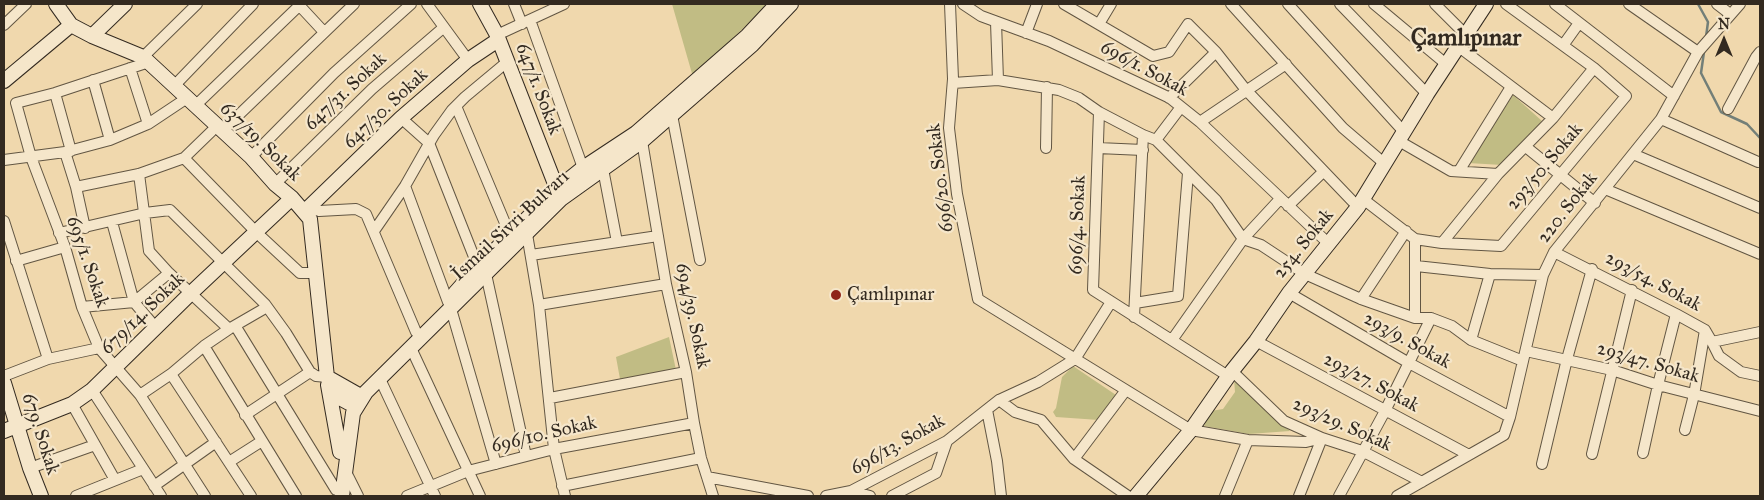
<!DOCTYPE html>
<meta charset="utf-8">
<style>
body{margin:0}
#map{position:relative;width:1764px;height:500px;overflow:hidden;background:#f0d8ad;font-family:"IM FELL Great Primer",serif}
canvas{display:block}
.frame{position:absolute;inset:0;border:5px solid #332a20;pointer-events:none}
.north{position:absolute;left:1699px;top:15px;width:50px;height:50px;-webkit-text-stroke:4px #f5e6ca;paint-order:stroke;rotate:0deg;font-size:14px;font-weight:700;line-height:20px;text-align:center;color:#332a20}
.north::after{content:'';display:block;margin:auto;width:18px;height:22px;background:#332a20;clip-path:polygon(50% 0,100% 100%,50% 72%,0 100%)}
</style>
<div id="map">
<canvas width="1764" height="500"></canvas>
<div class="frame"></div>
<div class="north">N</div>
</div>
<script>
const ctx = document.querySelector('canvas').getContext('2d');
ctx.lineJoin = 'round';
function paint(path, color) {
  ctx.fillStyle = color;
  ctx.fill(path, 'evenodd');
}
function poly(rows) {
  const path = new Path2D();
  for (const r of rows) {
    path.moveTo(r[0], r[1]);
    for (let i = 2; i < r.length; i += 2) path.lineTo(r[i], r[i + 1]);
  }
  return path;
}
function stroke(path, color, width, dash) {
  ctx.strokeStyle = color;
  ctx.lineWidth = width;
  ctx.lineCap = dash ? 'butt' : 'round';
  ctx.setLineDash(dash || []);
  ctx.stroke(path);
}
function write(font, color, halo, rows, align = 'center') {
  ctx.font = font + ' "IM FELL Great Primer",serif';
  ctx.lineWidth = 4.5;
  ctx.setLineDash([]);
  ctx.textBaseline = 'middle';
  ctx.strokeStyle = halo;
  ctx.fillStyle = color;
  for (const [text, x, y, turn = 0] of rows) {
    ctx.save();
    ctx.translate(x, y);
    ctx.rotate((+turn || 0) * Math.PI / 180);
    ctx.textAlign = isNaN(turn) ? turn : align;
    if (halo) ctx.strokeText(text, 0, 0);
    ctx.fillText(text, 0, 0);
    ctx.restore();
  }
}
paint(poly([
 [672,4,768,4,693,77],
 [1513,95,1542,121,1502,165,1468,163],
 [669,337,676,370,620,379,616,357],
 [1073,366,1116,395,1099,420,1056,417,1053,412,1056,408,1062,377],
 [1234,379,1290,431,1249,434,1204,426,1211,411,1223,409,1235,392]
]), '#c1bc84');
stroke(poly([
 [1698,4,1708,22,1706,37],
 [1704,52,1701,73,1721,112,1747,124,1760,138]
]), '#737f78', 2.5);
const street = poly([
 [298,4,324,32],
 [427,4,468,60],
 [514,4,522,24],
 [950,4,953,79,949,128,957,194,978,299,1191,430,1248,440,1306,442,1322,438],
 [963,4,981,16,1049,41,1170,98,1200,122,1329,244],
 [1064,4,1153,56,1169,52,1188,24,1216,52,1246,90,1358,207],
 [1231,4,1343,128,1385,164],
 [1288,4,1404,132],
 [1340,4,1427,94],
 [1374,4,1446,64],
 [1435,4,1466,35],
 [1555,4,1674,96],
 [1629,4,1698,52],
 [1717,4,1730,14],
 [530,20,583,168],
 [996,22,998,80],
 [1099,24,1111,4],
 [4,25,26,4],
 [1026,33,1037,4],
 [497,35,564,4],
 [1564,44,1579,23],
 [1459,47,1553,118,1594,68,1506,4],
 [143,57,197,4],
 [149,62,55,93,16,103,31,157,65,247,82,307,99,348,140,395,205,496],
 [130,68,148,124],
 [93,80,110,140],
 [953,83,998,80,1059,90,1079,98,1099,112,1143,135,1156,140,1216,200,1243,239,1261,245,1305,274,1361,299,1415,318],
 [174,86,253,4],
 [55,93,71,151],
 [1169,98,1216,52],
 [195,106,301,4],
 [456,106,510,235],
 [1728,109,1756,57,1760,52],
 [1099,112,1093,290,1228,376],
 [672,115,700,260],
 [401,118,429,143,478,267],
 [1661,119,1758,162],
 [1200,122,1286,64],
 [222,131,354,4],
 [1156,140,1181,107],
 [642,141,666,284,686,372,694,423,701,458,713,496],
 [1526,147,1595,203],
 [1046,148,1047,87],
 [1098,148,1143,150],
 [65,152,76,187,85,228],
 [1633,154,1760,208],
 [251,157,334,73,411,4],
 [184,158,257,233,300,273,315,273],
 [4,160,65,152,110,140,148,124,187,98],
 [603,169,617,242],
 [1459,171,1511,87],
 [139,174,149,251,169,273,229,329,267,307],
 [1498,174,1553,118],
 [275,184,372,89,443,28],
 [405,186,448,302],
 [76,187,139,174,184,158,217,126],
 [1605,189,1760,254],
 [1363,199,1415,239,1442,243,1498,174,1451,171,1399,141],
 [1288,206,1323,172],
 [308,208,319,211,356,209,366,214,416,332],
 [4,221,48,359],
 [112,222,134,302,156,328],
 [374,231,405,186,434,135,452,110,465,97,507,62],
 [59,233,145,213,170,210,265,304,286,333,310,372,316,376,327,377],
 [527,234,539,305,554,449,565,496],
 [1415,239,1415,318,1431,318,1452,326,1471,340,1523,361],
 [1442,243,1501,246,1626,96,1594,68],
 [1554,252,1676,314,1705,330,1712,342,1760,332],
 [531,255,658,236],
 [16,261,65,247],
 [1416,266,1490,274,1543,275],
 [486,274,526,456],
 [1289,293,1409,363,1510,417],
 [1361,299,1406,231],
 [1135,303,1178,296,1188,173],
 [539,305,666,284],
 [82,307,134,302,169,273],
 [451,309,496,464],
 [1134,317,1143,135],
 [236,327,336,490],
 [1172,340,1243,239,1280,199],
 [1471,340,1490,274],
 [1256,341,1469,455],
 [1712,342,1719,356,1741,372,1760,376],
 [204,346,296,496],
 [411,348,480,496],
 [1526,351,1612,370,1658,385,1760,411],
 [1232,371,1284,421,1322,438,1362,451,1422,482],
 [171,374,251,496],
 [4,376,48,359,99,348],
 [380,379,435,496],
 [92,390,161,496],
 [140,395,171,374,204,346,229,329],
 [550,398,686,372],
 [999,400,1038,382,1075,359,1111,302],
 [72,404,115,480],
 [987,410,997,461,1001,496],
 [245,415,310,372],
 [1685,430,1694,395,1705,330],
 [1643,453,1658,385,1676,314],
 [1592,454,1632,290],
 [1074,459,1126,390],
 [229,462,262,441],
 [1542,464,1567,359,1592,269],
 [30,468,95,445],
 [345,470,358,496],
 [707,477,808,496],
 [154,486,216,442],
 [562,486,701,458],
 [851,491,947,441,999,400,1015,412,1041,420,1074,459,1128,496],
 [76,496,143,469],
 [407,496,468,471,554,449,694,423],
 [826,496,851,491,870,496],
 [892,496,936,473,947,441],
 [1225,496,1248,440],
 [1299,496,1322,438],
 [1339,496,1385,411,1431,318],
 [1397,496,1504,435,1510,417,1543,275,1554,252,1661,119,1698,52,1740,4]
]);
const secondary = poly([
 [56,4,71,25,92,36,143,57,251,157,275,184,292,198,310,219,327,377,338,397,349,403,359,403,357,394,327,377],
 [480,4,497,35,557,189],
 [92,36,125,4],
 [4,81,71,25],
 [304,212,401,118,468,60,498,40],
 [455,293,478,267,557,189,583,168,636,133,747,36,777,4],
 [4,383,30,468,41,496],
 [328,385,340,452],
 [4,431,72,404,92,390,191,293,292,198],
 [342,496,353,413,366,392,561,199,642,141,752,45,791,4],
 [1136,496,1191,430,1232,371,1256,341,1289,293,1358,207,1427,94,1486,4]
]);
stroke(street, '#625643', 12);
stroke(secondary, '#332a20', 16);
stroke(street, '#f5e6ca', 10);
stroke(secondary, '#f5e6ca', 14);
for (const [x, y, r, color] of [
 [836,295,6,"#8f2418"]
]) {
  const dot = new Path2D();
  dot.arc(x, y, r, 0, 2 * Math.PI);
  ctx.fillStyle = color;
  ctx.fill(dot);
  stroke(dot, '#f5e6ca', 2);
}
write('19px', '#332a20', '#f5e6ca', [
 ["696/1. Sokak",1144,69,28],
 ["647/1. Sokak",538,89,69],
 ["647/31. Sokak",346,92,-43],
 ["647/30. Sokak",386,109,-43],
 ["637/19. Sokak",260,142,44],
 ["293/50. Sokak",1545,167,-50],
 ["696/20. Sokak",941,178,-97],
 ["220. Sokak",1568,208,-52],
 ["696/4. Sokak",1078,225,-88],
 ["İsmail Sivri Bulvarı",511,226,-43],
 ["254. Sokak",1304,244,-51],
 ["695/1. Sokak",87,262,71],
 ["293/54. Sokak",1653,282,28],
 ["679/14. Sokak",143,314,-44],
 ["694/39. Sokak",692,316,78],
 ["293/9. Sokak",1407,341,29],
 ["293/47. Sokak",1648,363,16],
 ["293/27. Sokak",1371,383,28],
 ["293/29. Sokak",1342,425,24],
 ["679. Sokak",40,434,72],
 ["696/10. Sokak",544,435,-13],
 ["696/13. Sokak",898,445,-29]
]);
write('19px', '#332a20', '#f5e6ca', [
 ["Çamlıpınar",847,295]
], 'left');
write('bold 24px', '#332a20', '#f5e6ca', [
 ["Çamlıpınar",1466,39]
]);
</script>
